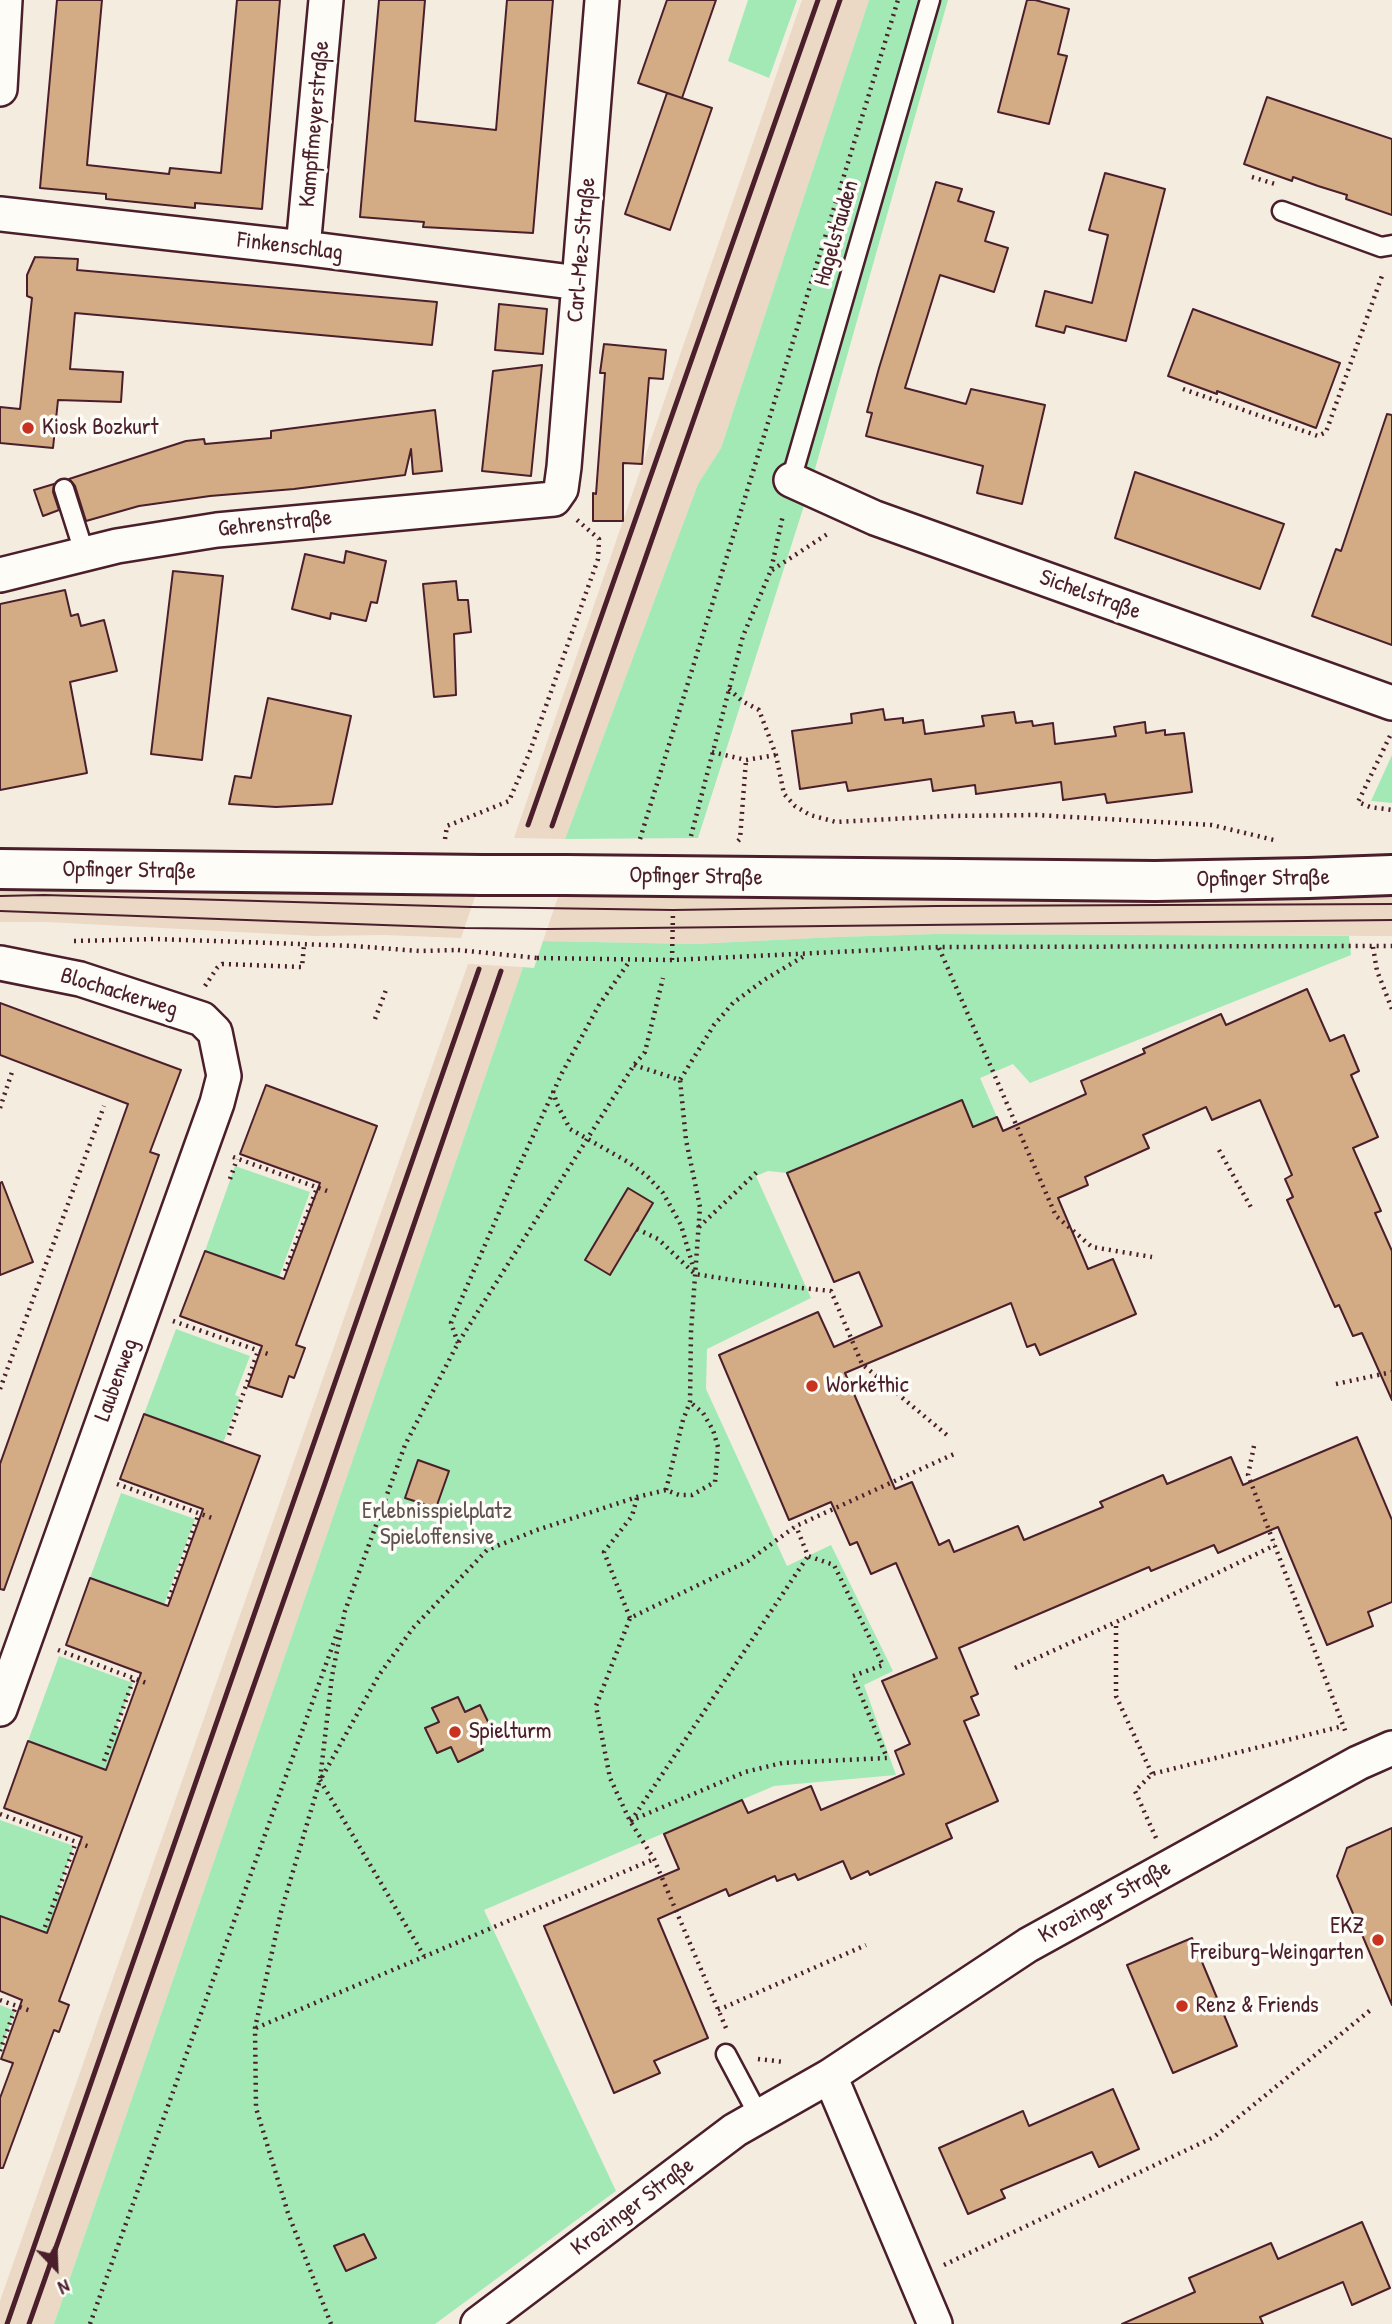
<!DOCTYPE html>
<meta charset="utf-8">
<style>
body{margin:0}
#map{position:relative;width:1392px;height:2324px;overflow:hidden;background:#f5ece0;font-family:"Patrick Hand",sans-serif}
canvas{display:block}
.north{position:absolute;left:21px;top:2233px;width:70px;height:70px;-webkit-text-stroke:5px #fdfcf7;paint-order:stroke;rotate:157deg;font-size:19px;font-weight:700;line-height:28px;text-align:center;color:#4a1f2b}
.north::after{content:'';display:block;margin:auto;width:24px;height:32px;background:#4a1f2b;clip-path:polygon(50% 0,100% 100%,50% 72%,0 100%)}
</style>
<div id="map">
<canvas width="1392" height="2324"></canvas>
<div class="north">N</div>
</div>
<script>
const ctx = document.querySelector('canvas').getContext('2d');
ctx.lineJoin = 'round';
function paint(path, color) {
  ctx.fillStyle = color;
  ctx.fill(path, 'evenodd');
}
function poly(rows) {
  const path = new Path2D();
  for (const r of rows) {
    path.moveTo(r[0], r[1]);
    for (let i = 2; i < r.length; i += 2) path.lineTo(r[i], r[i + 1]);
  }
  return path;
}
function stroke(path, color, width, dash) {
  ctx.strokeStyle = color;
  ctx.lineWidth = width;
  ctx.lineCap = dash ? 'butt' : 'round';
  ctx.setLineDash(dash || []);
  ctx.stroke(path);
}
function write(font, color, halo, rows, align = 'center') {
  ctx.font = font + ' "Patrick Hand",sans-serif';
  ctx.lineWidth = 7;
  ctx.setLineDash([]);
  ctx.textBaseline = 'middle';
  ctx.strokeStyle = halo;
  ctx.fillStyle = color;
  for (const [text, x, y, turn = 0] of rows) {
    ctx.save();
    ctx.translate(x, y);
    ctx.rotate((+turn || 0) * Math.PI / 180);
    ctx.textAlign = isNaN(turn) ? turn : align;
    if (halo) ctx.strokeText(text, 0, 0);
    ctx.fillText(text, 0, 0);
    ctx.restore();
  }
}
paint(poly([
 [802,0,869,0,721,448,698,484,565,839,514,838],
 [0,888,477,891,461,938,384,935,315,936,47,922,0,922],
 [559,894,1392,895,1392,936,936,934,836,937,694,944,543,941],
 [468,964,523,967,54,2324,0,2324,0,2301]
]), '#ebd8c5');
paint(poly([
 [748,0,797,0,769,78,728,61],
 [869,0,948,0,809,490,698,838,565,839,698,484,721,448],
 [1392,755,1392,803,1371,801],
 [936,934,1349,936,1351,955,1030,1083,1013,1064,980,1078,997,1117,973,1127,787,1173,768,1171,756,1176,811,1298,707,1349,706,1389,787,1566,831,1545,893,1671,864,1685,896,1775,774,1786,484,1910,616,2191,435,2324,54,2324,523,967,534,968,543,941,694,944,836,937],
 [235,1166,310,1192,279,1277,205,1251],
 [176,1329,250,1356,235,1395,240,1397,223,1443,144,1414],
 [121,1493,195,1519,164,1605,90,1578],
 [59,1656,133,1683,116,1728,122,1730,108,1770,28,1741],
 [0,1820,74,1846,58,1891,63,1894,48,1934,0,1916],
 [0,2005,15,2011,0,2051]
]), '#a2e9b6');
const building = poly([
 [57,0,102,0,87,165,169,174,170,168,221,173,237,0,280,0,262,209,195,203,195,208,106,199,106,194,40,188,57,0],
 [379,0,425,0,415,121,496,130,507,0,553,0,533,233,423,227,424,222,360,217,379,0],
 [667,0,716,0,682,98,638,83,667,0],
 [1027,0,1035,0,1069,9,1058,54,1067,56,1049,124,998,112,1027,0],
 [667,93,712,108,670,230,625,214,667,93],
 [1267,97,1392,139,1392,215,1346,199,1347,195,1318,186,1293,177,1292,181,1244,164,1267,97],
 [1105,173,1165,189,1126,341,1066,326,1064,333,1036,326,1045,291,1092,303,1108,235,1089,230,1105,173],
 [936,182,962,189,958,201,994,212,985,241,1008,248,994,292,940,275,905,388,966,404,971,389,1045,405,1022,504,977,493,983,466,866,436,872,413,867,412,879,368,936,182],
 [35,257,78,259,77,270,437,302,432,345,75,313,70,369,123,372,121,402,58,400,53,448,0,443,0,407,20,409,32,298,27,296,27,275,35,257],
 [499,304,547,309,543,354,495,350,499,304],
 [1193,309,1340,363,1316,428,1217,391,1217,394,1168,376,1193,309],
 [604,344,666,350,663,379,649,378,642,464,623,463,623,521,593,521,593,493,596,494,605,373,600,373,604,344],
 [542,365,531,476,482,471,493,371,542,365],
 [435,410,442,471,413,474,411,449,405,475,294,489,210,496,139,506,86,521,75,486,69,479,186,441,204,439,205,444,271,438,271,431,435,410],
 [1387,414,1392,415,1392,645,1312,616,1336,549,1341,551,1387,414],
 [1135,472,1284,524,1260,589,1115,538,1135,472],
 [54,484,53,492,59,510,43,516,34,490,54,484],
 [346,551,386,561,377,603,371,602,366,621,331,613,330,619,292,609,305,554,344,563,346,551],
 [173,571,223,576,202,760,151,754,173,571],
 [456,581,458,600,468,600,471,632,454,634,456,695,434,697,423,584,456,581],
 [65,590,71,616,78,614,81,626,104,620,117,671,70,682,87,773,0,790,0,604,65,590],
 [268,698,351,716,332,804,276,807,229,804,235,776,251,778,268,698],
 [883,709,885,720,903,718,903,723,923,720,925,734,984,726,982,716,1014,712,1016,723,1032,721,1033,726,1053,723,1055,744,1116,736,1114,727,1145,722,1146,733,1165,730,1165,735,1184,733,1192,792,1107,803,1105,794,1063,800,1061,782,976,794,975,785,933,791,931,779,848,791,846,782,800,789,792,731,852,723,851,714,883,709],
 [1307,989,1330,1041,1344,1035,1359,1071,1351,1075,1378,1137,1353,1148,1381,1211,1375,1213,1392,1251,1392,1400,1362,1333,1353,1336,1339,1305,1335,1307,1287,1200,1293,1197,1285,1179,1292,1175,1260,1100,1212,1120,1206,1107,1143,1135,1149,1148,1085,1177,1088,1185,1058,1198,1088,1269,1113,1259,1136,1314,1040,1355,1035,1344,1027,1347,1011,1303,845,1373,895,1489,912,1482,939,1545,949,1540,954,1552,1018,1526,1024,1540,1103,1507,1100,1502,1163,1475,1167,1484,1231,1457,1243,1485,1357,1437,1392,1520,1392,1602,1368,1612,1373,1626,1327,1645,1278,1527,1218,1553,1214,1545,1151,1571,1149,1567,959,1648,978,1694,971,1697,979,1715,964,1721,998,1801,946,1824,952,1838,870,1875,868,1871,851,1879,843,1861,798,1880,795,1874,777,1881,775,1876,729,1896,726,1889,658,1919,708,2038,654,2061,660,2073,614,2093,544,1926,679,1869,664,1834,742,1800,748,1813,811,1786,821,1810,904,1774,895,1751,910,1744,882,1681,937,1658,896,1563,871,1574,857,1542,850,1545,831,1502,789,1520,719,1355,818,1312,834,1347,882,1326,859,1272,834,1282,787,1173,962,1100,973,1127,997,1117,1003,1131,1086,1094,1081,1081,1145,1053,1143,1049,1221,1014,1226,1025,1307,989],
 [0,1003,181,1070,150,1152,159,1155,4,1590,0,1589,0,1464,128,1104,0,1055,0,1003],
 [266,1085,377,1126,296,1345,305,1348,294,1378,289,1376,282,1397,248,1386,262,1346,180,1316,205,1251,284,1279,320,1183,240,1154,266,1085],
 [2,1182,33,1262,0,1275,0,1183,2,1182],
 [628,1188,653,1203,610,1275,585,1260,628,1188],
 [144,1414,260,1456,59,2001,69,2005,59,2032,54,2030,3,2168,0,2168,0,2098,13,2063,1,2059,22,2000,0,1991,0,1916,47,1933,82,1837,4,1808,28,1741,106,1770,141,1673,66,1645,90,1578,168,1606,203,1509,120,1479,144,1414],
 [418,1460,449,1471,436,1508,405,1498,418,1460],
 [458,1697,465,1712,480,1705,491,1728,476,1735,483,1750,458,1762,451,1747,437,1753,425,1728,439,1722,432,1708,458,1697],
 [1392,1828,1392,2005,1337,1876,1347,1848,1392,1828],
 [1192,1938,1237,2046,1173,2073,1127,1965,1192,1938],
 [1113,2089,1139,2149,1099,2167,1092,2152,1001,2190,1005,2198,968,2214,939,2148,1023,2111,1029,2126,1113,2089],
 [1362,2222,1390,2288,1352,2305,1343,2282,1260,2317,1263,2324,1122,2324,1195,2292,1189,2278,1271,2243,1278,2259,1362,2222],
 [364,2234,376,2258,346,2271,334,2246,364,2234]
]);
paint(building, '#d3ab85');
stroke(building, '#4a1f2b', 2);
const service = poly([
 [1282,211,1381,247,1392,245],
 [791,480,930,0],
 [64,489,85,555],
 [726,2054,759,2116]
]);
const minor = poly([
 [0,89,5,0],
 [0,214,303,248,579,283],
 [303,248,326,0],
 [791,480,875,518,1392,703],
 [0,575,117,546,217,530,554,499,561,489,564,467,602,0],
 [0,963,80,979,202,1019,215,1032,224,1076,217,1103,0,1709],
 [830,2076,935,2324],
 [478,2324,735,2130,830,2076,1028,1945,1358,1763,1392,1748]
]);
const tertiary = poly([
 [0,869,482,875],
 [565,875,1155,881,1309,878,1392,875]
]);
stroke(service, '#4a1f2b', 23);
stroke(minor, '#4a1f2b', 38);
stroke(tertiary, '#4a1f2b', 44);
stroke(poly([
 [1252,177,1275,184],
 [1183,389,1318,436,1326,432,1383,273],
 [772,570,829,533],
 [729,689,742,701,759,710,776,755,784,794,795,806,810,815,836,822,949,816,1036,815,1212,825,1274,840],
 [1390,736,1358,802,1370,807,1392,810],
 [712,752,746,760,776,755],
 [691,836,743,636,771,570,783,515],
 [445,839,447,826,509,801,529,754,598,559,599,539,577,520],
 [640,839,898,0],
 [738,841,740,839,746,760],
 [74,941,156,939,354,946,419,951,458,950],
 [1373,947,1377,971,1392,1009],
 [939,948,1056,1216,1092,1247,1152,1257],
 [537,958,672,960,939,947,1392,946],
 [672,960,673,912],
 [205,986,217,968,222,964,302,967,304,945],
 [375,1019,386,990],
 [634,1065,680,1080,714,1025,733,1003,764,980,806,955],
 [553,1091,557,1104,570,1129,628,1162,647,1176,663,1193,681,1225,694,1270],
 [0,1108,12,1072],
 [1219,1150,1253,1211],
 [233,1157,330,1192],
 [230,1179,237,1159],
 [699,1227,759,1170],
 [637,1229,658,1239,695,1274,745,1282,831,1291,862,1364,948,1436],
 [285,1271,317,1188],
 [173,1321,271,1355],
 [458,1343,451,1323,521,1162,562,1073,599,1005,629,962],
 [1336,1384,1392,1372],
 [0,1389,104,1106],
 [229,1435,258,1351],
 [1254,1446,1248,1475,1346,1733],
 [117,1484,212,1518],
 [666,1490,683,1420,690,1402,691,1332,700,1207,686,1140,680,1080],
 [169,1599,199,1513],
 [630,1618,604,1552,632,1516,637,1498],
 [58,1650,149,1684],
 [1015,1668,1116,1622],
 [104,1761,134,1678],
 [1152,1774,1116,1696,1116,1622,1275,1545],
 [322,1777,379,1675,413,1628,487,1550,537,1530,637,1497,666,1490,679,1495,692,1495,715,1482,718,1447,713,1430,703,1413,690,1402],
 [320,1780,424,1956],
 [0,1814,90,1847],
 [630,1821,745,1772,782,1763,887,1758,853,1676,883,1665,834,1565,808,1556,796,1526],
 [631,1821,808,1556],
 [1156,1838,1135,1791,1152,1774,1343,1726],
 [45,1927,76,1842],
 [0,2000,31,2011],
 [718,2010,866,1945],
 [256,2028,654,1859],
 [726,2028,654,1859,630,1821,610,1778,596,1706,630,1618,748,1561,796,1526,954,1454],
 [0,2051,16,2006],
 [758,2059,784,2062],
 [944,2265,1214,2137,1373,2008],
 [90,2324,340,1625],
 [331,2324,288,2213,256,2108,255,2028,281,1912,320,1780,332,1676,345,1611,405,1445,458,1343,634,1065,645,1052,663,978]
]), '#4a1f2b', 4.5, [2, 5]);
stroke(service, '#fdfcf7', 18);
stroke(minor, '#fdfcf7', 33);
stroke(tertiary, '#fdfcf7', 38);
stroke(poly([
 [0,896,44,895,472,907,673,910,936,906,1392,904],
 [0,911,465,928,547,929,1392,920]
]), '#4a1f2b', 2);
stroke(poly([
 [528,825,818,0],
 [552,826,840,0],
 [7,2324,479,969],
 [29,2324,324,1486,501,971]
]), '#4a1f2b', 5);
const tertiaryBridge = poly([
 [482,875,565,875]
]);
stroke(tertiaryBridge, '#4a1f2b', 44, []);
stroke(poly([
 [458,950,537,958]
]), '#4a1f2b', 4.5, [2, 5]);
stroke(tertiaryBridge, '#fdfcf7', 38);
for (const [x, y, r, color] of [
 [28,428,7,"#c8321e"],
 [812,1386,7,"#c8321e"],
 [455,1732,7,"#c8321e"],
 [1378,1940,7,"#c8321e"],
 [1182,2006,7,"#c8321e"]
]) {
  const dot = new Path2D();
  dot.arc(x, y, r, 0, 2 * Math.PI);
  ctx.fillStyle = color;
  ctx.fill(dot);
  stroke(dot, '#fdfcf7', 2.5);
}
write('23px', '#4a1f2b', '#fdfcf7', [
 ["Kampffmeyerstraße",315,124,-85],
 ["Hagelstauden",837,233,-74],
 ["Finkenschlag",290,247,7],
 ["Carl-Mez-Straße",582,250,-85],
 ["Gehrenstraße",275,524,-6],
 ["Sichelstraße",1090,595,20],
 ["Opfinger Straße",129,871,1],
 ["Opfinger Straße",696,877,1],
 ["Opfinger Straße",1263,879,-1],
 ["Blochackerweg",119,993,17],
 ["Laubenweg",117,1380,-70],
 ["Krozinger Straße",1105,1902,-29],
 ["Krozinger Straße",633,2207,-37]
]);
write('23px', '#4a1f2b', '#fdfcf7', [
 ["Kiosk Bozkurt",42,428],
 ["Workethic",826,1386],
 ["Spielturm",469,1732],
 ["EKZ",1364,1927,"right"],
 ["Freiburg-Weingarten",1364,1953,"right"],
 ["Renz & Friends",1196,2006]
], 'left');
write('23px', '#60524e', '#fdfcf7', [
 ["Erlebnisspielplatz",437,1512],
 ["Spieloffensive",437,1538]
]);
</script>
